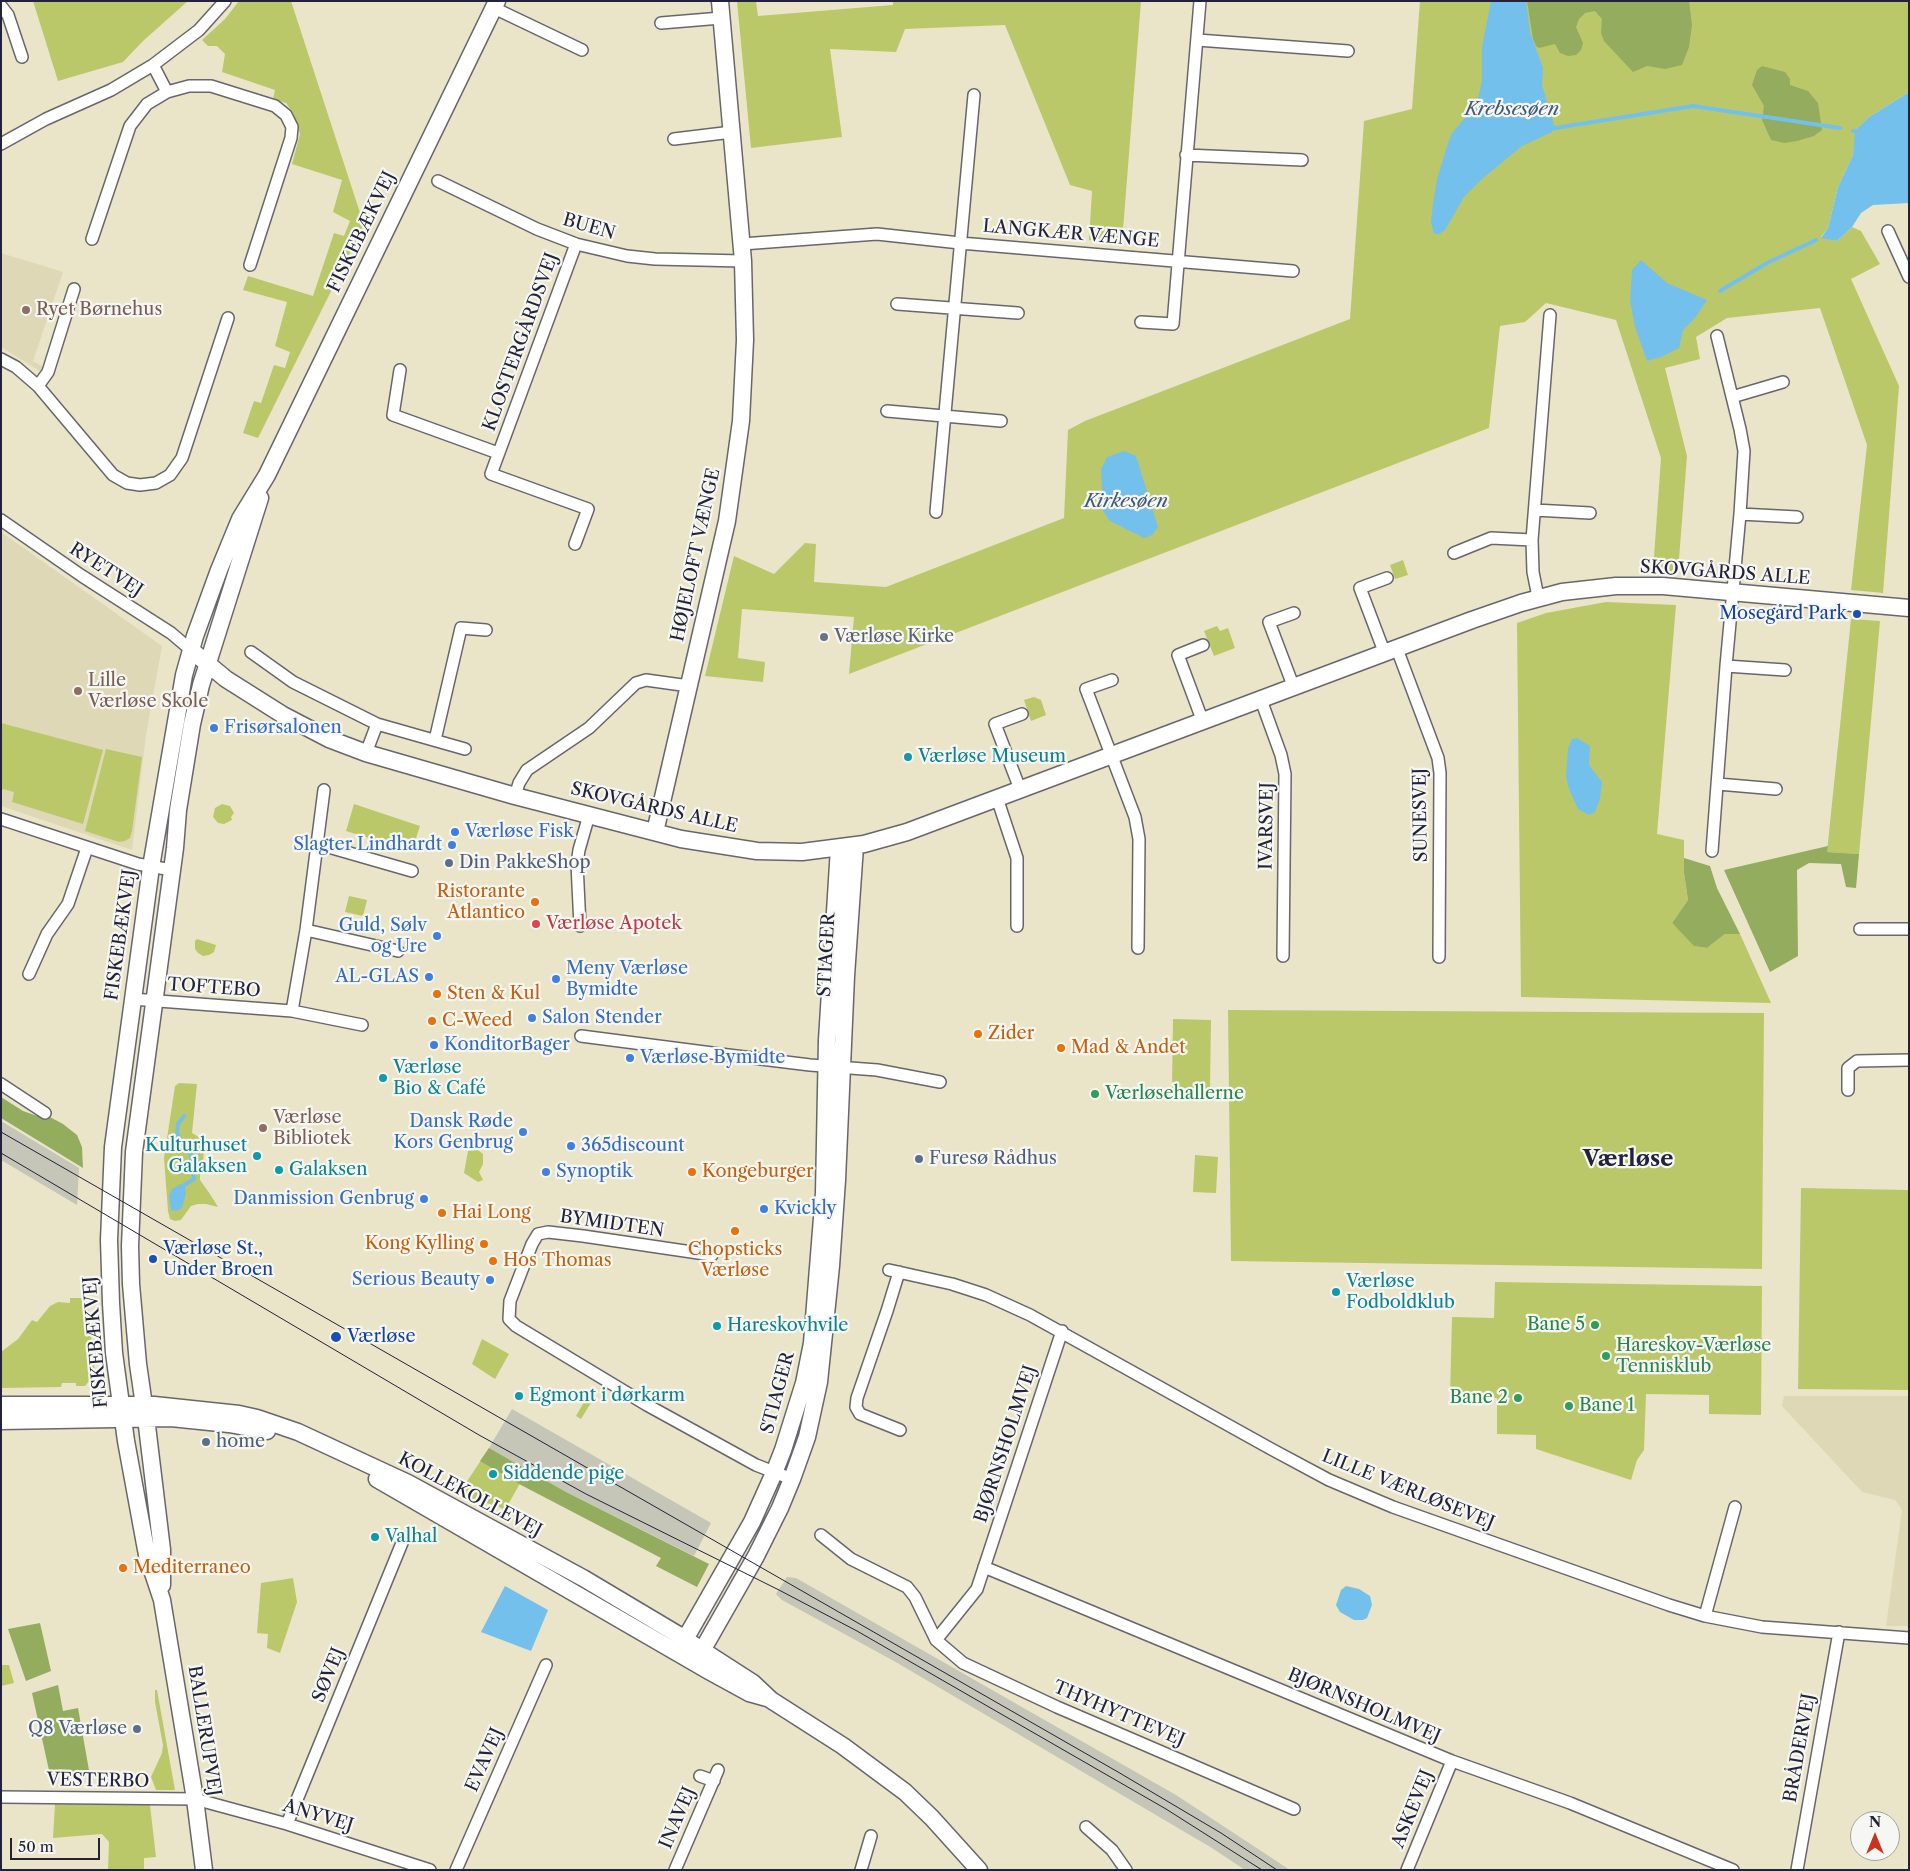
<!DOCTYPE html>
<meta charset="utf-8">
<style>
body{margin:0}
#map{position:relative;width:1910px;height:1871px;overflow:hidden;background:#eae5c8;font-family:"Libre Caslon Text",serif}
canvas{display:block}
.frame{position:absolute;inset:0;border:2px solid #22223b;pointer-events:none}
.north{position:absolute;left:1850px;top:1811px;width:50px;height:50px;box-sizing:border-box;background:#f6f6f2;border:1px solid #a1a1a9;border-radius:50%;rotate:0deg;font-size:14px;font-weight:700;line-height:20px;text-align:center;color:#22223b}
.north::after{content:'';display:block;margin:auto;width:18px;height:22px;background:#c8321e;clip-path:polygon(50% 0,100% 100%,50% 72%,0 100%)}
.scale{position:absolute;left:10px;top:1838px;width:90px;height:22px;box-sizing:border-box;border:2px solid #22223b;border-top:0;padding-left:6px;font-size:15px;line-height:18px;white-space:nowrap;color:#22223b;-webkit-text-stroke:4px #f6f6f2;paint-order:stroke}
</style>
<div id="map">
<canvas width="1910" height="1871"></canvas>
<div class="frame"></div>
<div class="north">N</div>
<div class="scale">50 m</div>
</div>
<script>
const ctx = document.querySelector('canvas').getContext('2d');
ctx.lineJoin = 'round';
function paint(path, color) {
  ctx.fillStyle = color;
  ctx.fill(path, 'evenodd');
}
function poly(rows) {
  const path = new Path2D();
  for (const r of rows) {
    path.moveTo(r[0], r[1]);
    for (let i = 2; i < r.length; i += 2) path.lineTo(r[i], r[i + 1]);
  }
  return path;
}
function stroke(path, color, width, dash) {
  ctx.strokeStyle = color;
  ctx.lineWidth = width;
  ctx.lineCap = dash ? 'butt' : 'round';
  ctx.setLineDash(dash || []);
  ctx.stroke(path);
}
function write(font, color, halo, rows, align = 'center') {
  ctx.font = font + ' "Libre Caslon Text",serif';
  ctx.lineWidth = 4.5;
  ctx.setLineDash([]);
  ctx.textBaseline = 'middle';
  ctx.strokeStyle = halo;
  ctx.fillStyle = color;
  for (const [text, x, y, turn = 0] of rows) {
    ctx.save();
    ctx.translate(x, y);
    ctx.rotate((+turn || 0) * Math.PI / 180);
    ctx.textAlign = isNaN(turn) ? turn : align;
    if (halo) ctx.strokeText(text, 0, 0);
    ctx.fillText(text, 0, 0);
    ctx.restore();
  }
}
paint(poly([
 [1,253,63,272,33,361,43,367,40,371,1,347],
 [1,532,162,646,146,735,132,850,1,806],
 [1784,1396,1909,1396,1909,1626,1886,1626,1902,1510,1895,1500,1862,1492,1782,1406]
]), '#ded8b7');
paint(poly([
 [1,1121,79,1168,77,1205,1,1160],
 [512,1409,711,1523,694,1556,566,1492,489,1448],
 [787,1577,796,1578,1176,1795,1290,1870,1245,1870,1212,1848,894,1661,782,1600,776,1594]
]), '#c5c5b8');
paint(poly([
 [33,1,188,1,143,41,123,62,58,81],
 [239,1,291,1,364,225,258,438,243,433,254,401,261,403,274,365,285,368,290,352,275,346,287,302,243,290,248,276,313,296,334,233,344,236,350,221,333,212,342,180,292,164,300,134,293,113,286,103,273,99,275,90,222,72,225,54,217,46,208,46,202,40,225,19],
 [737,1,756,1,758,16,893,5,893,1,1141,1,1122,243,1089,240,1092,191,1070,185,1005,25,905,29,896,52,830,49,842,137,751,148],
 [1420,1,1909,1,1909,92,1869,117,1856,131,1853,155,1838,187,1828,228,1821,237,1837,241,1852,227,1861,231,1880,264,1851,279,1899,386,1883,593,1851,590,1867,445,1820,308,1727,318,1696,337,1700,359,1665,368,1687,456,1678,572,1653,571,1661,458,1616,320,1546,303,1525,322,1500,326,1489,428,849,674,854,617,742,609,738,658,765,662,763,682,705,676,734,556,774,574,805,543,816,544,814,582,886,587,1064,518,1068,430,1085,421,1350,319,1364,121,1412,109],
 [1403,560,1408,575,1395,579,1390,565],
 [1606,602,1676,605,1657,834,1684,840,1684,873,1688,900,1672,923,1695,946,1707,948,1725,934,1740,934,1771,1003,1521,997,1517,623,1546,613],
 [1851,619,1880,621,1859,854,1827,852],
 [1217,626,1220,631,1228,628,1235,648,1214,656,1204,631],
 [1034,697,1041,700,1046,715,1031,721,1024,700],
 [1,723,103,750,83,824,12,802,14,792,3,789,1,792],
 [106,749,142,757,132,831,130,838,125,841,119,842,85,831],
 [222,804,230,806,234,813,231,817,232,820,224,824,218,823,213,817,215,808],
 [354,804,420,826,415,841,405,838,402,848,346,831],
 [349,896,367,900,363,916,345,912],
 [197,939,216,945,214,952,209,955,203,956,198,953,195,949,195,941],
 [1228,1010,1764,1013,1762,1269,1231,1261],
 [1173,1019,1211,1020,1210,1089,1172,1088],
 [179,1083,197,1084,192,1133,204,1140,203,1170,200,1175,200,1180,210,1194,218,1207,206,1204,198,1204,191,1206,181,1220,175,1221,170,1219,168,1211,164,1158,175,1086],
 [478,1150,483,1154,483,1164,479,1172,483,1180,478,1182,464,1173,468,1151],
 [1195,1155,1218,1157,1216,1193,1193,1192],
 [1801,1188,1909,1190,1909,1390,1798,1389],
 [1495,1282,1762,1286,1761,1415,1709,1414,1709,1395,1646,1394,1644,1450,1637,1460,1631,1480,1536,1449,1536,1435,1497,1434,1497,1398,1450,1397,1452,1317,1494,1318],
 [70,1298,87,1298,95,1374,85,1386,76,1386,76,1383,62,1383,61,1387,1,1388,1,1352,18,1339,32,1320,37,1322,50,1306,58,1302,70,1303],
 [482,1339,509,1354,495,1379,472,1364],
 [588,1395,594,1398,581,1419,576,1416],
 [489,1448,527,1471,505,1510,497,1506,475,1500,456,1491,464,1486],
 [293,1578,297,1602,280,1653,267,1648,268,1634,257,1633,261,1583],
 [1,1665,9,1665,14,1683,1,1686],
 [155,1690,157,1690,175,1790,156,1790,151,1777,162,1753,163,1745,155,1702],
 [55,1804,150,1805,156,1857,144,1858,144,1870,108,1870,109,1842,102,1834,53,1838]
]), '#bbc86a');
paint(poly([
 [1527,1,1689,1,1692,25,1689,47,1682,65,1665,69,1647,66,1633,72,1604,41,1601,33,1602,19,1595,11,1585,13,1579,19,1576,27,1583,43,1581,50,1576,55,1568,56,1560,53,1555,44,1539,48,1536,46,1533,39],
 [1762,66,1785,72,1790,79,1790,85,1808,91,1818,103,1822,130,1814,136,1797,141,1784,143,1771,140,1762,120,1764,106,1752,85,1757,70],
 [1828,846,1827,852,1859,854,1856,888,1846,887,1841,864,1809,863,1797,870,1798,956,1770,972,1724,870],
 [1684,858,1710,866,1717,888,1740,934,1725,934,1707,948,1694,946,1672,923,1688,900,1684,873],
 [1,1097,23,1111,37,1116,48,1116,63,1124,77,1135,82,1147,83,1168,1,1118],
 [489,1448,566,1492,709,1564,697,1587,656,1566,661,1558,521,1485,480,1461],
 [40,1623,51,1671,26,1681,8,1629],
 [58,1685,63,1711,78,1708,90,1776,50,1775,32,1693]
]), '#94ac5e');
paint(poly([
 [1491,1,1526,1,1530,32,1543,68,1542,85,1555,128,1552,132,1522,146,1482,179,1464,197,1445,230,1439,234,1434,234,1431,222,1433,203,1437,179,1448,143,1452,133,1470,112,1478,99,1482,80,1482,46],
 [1909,92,1909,203,1873,205,1861,213,1852,227,1837,241,1821,238,1828,228,1838,187,1853,155,1855,131,1869,117],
 [1641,260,1667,283,1707,300,1695,318,1683,330,1679,348,1661,357,1647,361,1635,327,1630,301,1632,270],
 [1124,451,1136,456,1158,527,1152,535,1144,538,1110,521,1103,511,1101,469,1107,457],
 [1577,738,1590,746,1589,765,1602,782,1600,799,1595,812,1589,815,1578,809,1569,789,1566,777,1568,748,1572,739],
 [196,1153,199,1158,199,1169,192,1172,189,1165,190,1159],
 [181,1184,185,1187,186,1193,182,1208,176,1211,171,1210,169,1196,172,1189],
 [505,1586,548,1610,531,1651,481,1632],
 [1346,1586,1359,1589,1370,1596,1372,1605,1367,1618,1363,1620,1354,1620,1340,1612,1336,1605,1341,1590]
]), '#73c0ed');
stroke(poly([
 [1555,128,1693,106,1840,128],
 [1853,131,1855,131],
 [1720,291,1767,263,1816,240],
 [184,1116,178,1124,177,1133,182,1144,189,1147,192,1160],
 [184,1185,194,1179,193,1169]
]), '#73c0ed', 4);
const street = poly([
 [1,6,8,15,22,57],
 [494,8,582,50],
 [661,23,721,18],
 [1197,40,1348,51],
 [153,65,167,92],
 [674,139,732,132],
 [1,144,46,119,111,90,153,65,199,30,225,1],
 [1186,155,1302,160],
 [438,181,537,229,576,244,627,256,655,259,743,261],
 [1888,231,1909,277],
 [92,239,130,126,147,104,167,92,189,86,211,86,275,106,286,115,292,127,291,138,250,265],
 [742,244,877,234,960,243,1293,271],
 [897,304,1018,313],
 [1141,322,1173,324,1200,1],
 [1,359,16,367,38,386,113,475,127,483,140,485,156,483,170,475,182,458,228,318],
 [400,370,393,415,498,453],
 [38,386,48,372,74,289],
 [1732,397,1783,382],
 [887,411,1001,421],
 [1535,510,1590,513],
 [936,512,974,95],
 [1740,514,1797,517],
 [1,520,82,576,171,633,191,650],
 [575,544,588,509,491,474,576,244],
 [1454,553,1491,538,1532,540],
 [1538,597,1533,572,1532,540,1550,315],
 [1203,645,1178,655,1203,722],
 [1397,649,1438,758,1440,773,1439,957],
 [251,652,293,682,377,724,465,749],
 [1385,654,1360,588,1387,578],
 [1726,666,1785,670],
 [1112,680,1086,689,1135,817,1139,839,1138,948],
 [1294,688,1269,622,1294,613],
 [1261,700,1281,755,1285,774,1283,956],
 [435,740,461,628,486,630],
 [366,753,377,724],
 [1718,784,1776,789],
 [1020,789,995,724,1022,714],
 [515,796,519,783,527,770,589,728,636,683,646,680,689,686],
 [997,798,1017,858,1017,926],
 [1,819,138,864,172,870],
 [318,844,412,871],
 [1712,851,1726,666,1740,514,1744,451,1740,429,1717,336],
 [580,926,577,864,579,850,589,815],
 [1860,929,1909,929],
 [306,930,398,951],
 [29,974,47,934,68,904,87,848],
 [132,999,292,1011,362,1025],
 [292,1011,306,930,324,790],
 [581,1036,720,1054,810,1065,877,1070,940,1082],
 [1,1084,45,1113],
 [1848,1090,1848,1068,1857,1061,1909,1060],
 [712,1255,583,1236,548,1232,538,1234,532,1244,510,1301,509,1319,516,1326,647,1405,756,1465,792,1479],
 [889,1270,952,1284,986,1295,1030,1315,1273,1450,1329,1480,1393,1507,1669,1605,1705,1616,1762,1627,1909,1638],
 [899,1272,887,1311,857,1398,856,1407,860,1414,900,1430],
 [821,1535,851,1559,907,1587,915,1597,936,1640,963,1663,1057,1707,1294,1809],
 [984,1567,1452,1761,1570,1803,1733,1870],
 [1705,1616,1735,1507],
 [936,1640,977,1589,1062,1331],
 [700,1776,714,1781],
 [1,1797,195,1799,287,1824,430,1870],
 [287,1824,404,1538],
 [1086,1827,1112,1850,1126,1870],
 [456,1870,546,1665],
 [675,1870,718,1770],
 [861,1870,871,1836],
 [1407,1870,1452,1761],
 [1797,1870,1839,1632]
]);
const secondary = poly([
 [191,650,226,679,283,715,329,739,366,753,515,796,681,839,757,851,802,852,864,844,907,832,1472,620,1521,603,1562,592,1616,586,1663,586,1909,608],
 [655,832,727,521,741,421,745,340,743,261,720,1],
 [1,1405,154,1405,239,1414,257,1418,298,1432,408,1483,583,1578,677,1634,753,1683,771,1700,843,1746,905,1792,932,1818,979,1870],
 [1,1421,171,1418,229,1424,267,1431],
 [377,1479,709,1671,749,1693,767,1698],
 [162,1585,162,1550,147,1426,138,1364,131,1284,130,1246,134,1152,175,848,178,810,192,724,201,685,260,498],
 [680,1648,752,1522,774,1473,783,1450,804,1383,812,1343,824,1193,827,1040,839,848],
 [695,1663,756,1556,780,1508,792,1479,807,1437,819,1382,831,1266,837,1180,846,976,855,846],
 [204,1870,195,1799,162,1600,147,1555,126,1441,114,1353,111,1303,109,1240,113,1147,151,867,184,675,195,636,219,570,240,519,267,475,497,1]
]);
stroke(street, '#68666c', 14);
stroke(secondary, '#68666c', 19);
stroke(street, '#fff', 11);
stroke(secondary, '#fff', 16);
stroke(poly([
 [1,1132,1118,1772,1221,1833,1277,1870],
 [1,1153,479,1435,586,1494,779,1590,857,1631,1166,1809,1262,1870]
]), '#22223b', 1);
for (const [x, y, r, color] of [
 [26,310,5,"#8d6e63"],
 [1857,614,5,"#1a4fb4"],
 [824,637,5,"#6b7280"],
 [78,691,5,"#8d6e63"],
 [214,728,5,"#3f7fe0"],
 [908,757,5,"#0f9aa8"],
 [455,832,5,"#3f7fe0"],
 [452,845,5,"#3f7fe0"],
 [449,863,5,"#5c6f8a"],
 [535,902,5,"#e8710a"],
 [536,924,5,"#e0444e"],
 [437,936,5,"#3f7fe0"],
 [429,977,5,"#3f7fe0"],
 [556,979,5,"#3f7fe0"],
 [437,994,5,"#e8710a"],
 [532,1018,5,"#3f7fe0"],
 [432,1021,5,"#e8710a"],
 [978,1034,5,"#e8710a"],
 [434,1045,5,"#3f7fe0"],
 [1061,1048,5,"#e8710a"],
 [630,1058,5,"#3f7fe0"],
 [383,1078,5,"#0f9aa8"],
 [1095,1094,5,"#2e9e5b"],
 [263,1128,5,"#8d6e63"],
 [523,1132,5,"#3f7fe0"],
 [571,1146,5,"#3f7fe0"],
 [257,1156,5,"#0f9aa8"],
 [919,1159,5,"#5c6f8a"],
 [279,1170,5,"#0f9aa8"],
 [546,1172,5,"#3f7fe0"],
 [692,1172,5,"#e8710a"],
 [424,1199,5,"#3f7fe0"],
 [764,1209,5,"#3f7fe0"],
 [442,1213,5,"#e8710a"],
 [735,1231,5,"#e8710a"],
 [484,1244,5,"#e8710a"],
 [153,1259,5,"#1a4fb4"],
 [493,1261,5,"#e8710a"],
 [490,1280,5,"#3f7fe0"],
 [1336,1292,5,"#0f9aa8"],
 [1595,1325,5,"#2e9e5b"],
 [717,1326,5,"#0f9aa8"],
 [336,1337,6,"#1a4fb4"],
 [1606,1356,5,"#2e9e5b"],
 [519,1396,5,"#0f9aa8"],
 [1518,1398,5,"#2e9e5b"],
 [1569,1406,5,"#2e9e5b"],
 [206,1442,5,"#5c6f8a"],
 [493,1474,5,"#0f9aa8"],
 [375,1537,5,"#0f9aa8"],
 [123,1568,5,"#e8710a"],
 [137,1729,5,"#5c6f8a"]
]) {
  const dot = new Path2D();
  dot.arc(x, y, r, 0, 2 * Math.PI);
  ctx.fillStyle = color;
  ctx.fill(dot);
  stroke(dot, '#f6f6f2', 2);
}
write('18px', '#22223b', '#f6f6f2', [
 ["BUEN",589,227,16],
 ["FISKEBÆKVEJ",362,232,-64],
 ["LANGKÆR VÆNGE",1071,234,5],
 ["KLOSTERGÅRDSVEJ",521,342,-70],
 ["HØJELOFT VÆNGE",696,555,-78],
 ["RYETVEJ",106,570,33],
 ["SKOVGÅRDS ALLE",1725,573,4],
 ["SKOVGÅRDS ALLE",654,808,13],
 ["SUNESVEJ",1421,815,-91],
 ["IVARSVEJ",1267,826,-89],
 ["FISKEBÆKVEJ",121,935,-82],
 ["STIAGER",827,955,-87],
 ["TOFTEBO",214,988,4],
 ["BYMIDTEN",612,1224,8],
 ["FISKEBÆKVEJ",96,1342,-95],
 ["STIAGER",778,1393,-75],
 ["BJØRNSHOLMVEJ",1006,1444,-72],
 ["LILLE VÆRLØSEVEJ",1408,1490,22],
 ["KOLLEKOLLEVEJ",470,1495,28],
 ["SØVEJ",329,1675,-68],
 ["BJØRNSHOLMVEJ",1364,1706,23],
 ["THYHYTTEVEJ",1119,1714,23],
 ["BALLERUPVEJ",204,1731,81],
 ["BRÅDERVEJ",1800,1748,-80],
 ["EVAVEJ",485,1760,-66],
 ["VESTERBO",98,1781,1],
 ["ASKEVEJ",1413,1809,-68],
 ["ANYVEJ",318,1816,17],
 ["INAVEJ",678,1818,-67]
]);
write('18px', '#785e54', '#f6f6f2', [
 ["Ryet Børnehus",36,310],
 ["Lille",88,681],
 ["Værløse Skole",88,702],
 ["Værløse",273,1118],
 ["Bibliotek",273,1139]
], 'left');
write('18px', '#164399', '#f6f6f2', [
 ["Mosegård Park",1847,614,"right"],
 ["Værløse St.,",163,1249],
 ["Under Broen",163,1270],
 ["Værløse",347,1337]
], 'left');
write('18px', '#5b616d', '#f6f6f2', [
 ["Værløse Kirke",834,637]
], 'left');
write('18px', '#366cbe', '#f6f6f2', [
 ["Frisørsalonen",224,728],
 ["Værløse Fisk",465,832],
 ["Slagter Lindhardt",442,845,"right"],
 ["Guld, Sølv",427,926,"right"],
 ["og Ure",427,947,"right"],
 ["Meny Værløse",566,969],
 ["Bymidte",566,990],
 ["AL-GLAS",419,977,"right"],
 ["Salon Stender",542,1018],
 ["KonditorBager",444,1045],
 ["Værløse Bymidte",640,1058],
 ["Dansk Røde",513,1122,"right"],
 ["Kors Genbrug",513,1143,"right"],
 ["365discount",581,1146],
 ["Synoptik",556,1172],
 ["Danmission Genbrug",414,1199,"right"],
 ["Kvickly",774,1209],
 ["Serious Beauty",480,1280,"right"]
], 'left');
write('18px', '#0d838f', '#f6f6f2', [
 ["Værløse Museum",918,757],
 ["Værløse",393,1068],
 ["Bio & Café",393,1089],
 ["Kulturhuset",247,1146,"right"],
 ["Galaksen",247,1167,"right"],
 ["Galaksen",289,1170],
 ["Værløse",1346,1282],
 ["Fodboldklub",1346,1303],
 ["Hareskovhvile",727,1326],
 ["Egmont i dørkarm",529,1396],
 ["Siddende pige",503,1474],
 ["Valhal",385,1537]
], 'left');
write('18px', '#4e5e75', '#f6f6f2', [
 ["Din PakkeShop",459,863],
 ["Furesø Rådhus",929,1159],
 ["home",216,1442],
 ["Q8 Værløse",127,1729,"right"]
], 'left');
write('18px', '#c56008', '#f6f6f2', [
 ["Ristorante",525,892,"right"],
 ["Atlantico",525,913,"right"],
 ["Sten & Kul",447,994],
 ["C-Weed",442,1021],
 ["Zider",988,1034],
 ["Mad & Andet",1071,1048],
 ["Kongeburger",702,1172],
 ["Hai Long",452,1213],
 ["Kong Kylling",474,1244,"right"],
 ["Chopsticks",735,1250,"center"],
 ["Værløse",735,1271,"center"],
 ["Hos Thomas",503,1261],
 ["Mediterraneo",133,1568]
], 'left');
write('18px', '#be3a42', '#f6f6f2', [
 ["Værløse Apotek",546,924]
], 'left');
write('18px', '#27864d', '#f6f6f2', [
 ["Værløsehallerne",1105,1094],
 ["Bane 5",1585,1325,"right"],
 ["Hareskov-Værløse",1616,1346],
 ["Tennisklub",1616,1367],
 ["Bane 2",1508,1398,"right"],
 ["Bane 1",1579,1406]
], 'left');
write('italic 19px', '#3e5979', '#f6f6f2', [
 ["Krebsesøen",1512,110],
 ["Kirkesøen",1126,502]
]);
write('bold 22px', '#22223b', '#f6f6f2', [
 ["Værløse",1628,1160]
]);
</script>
